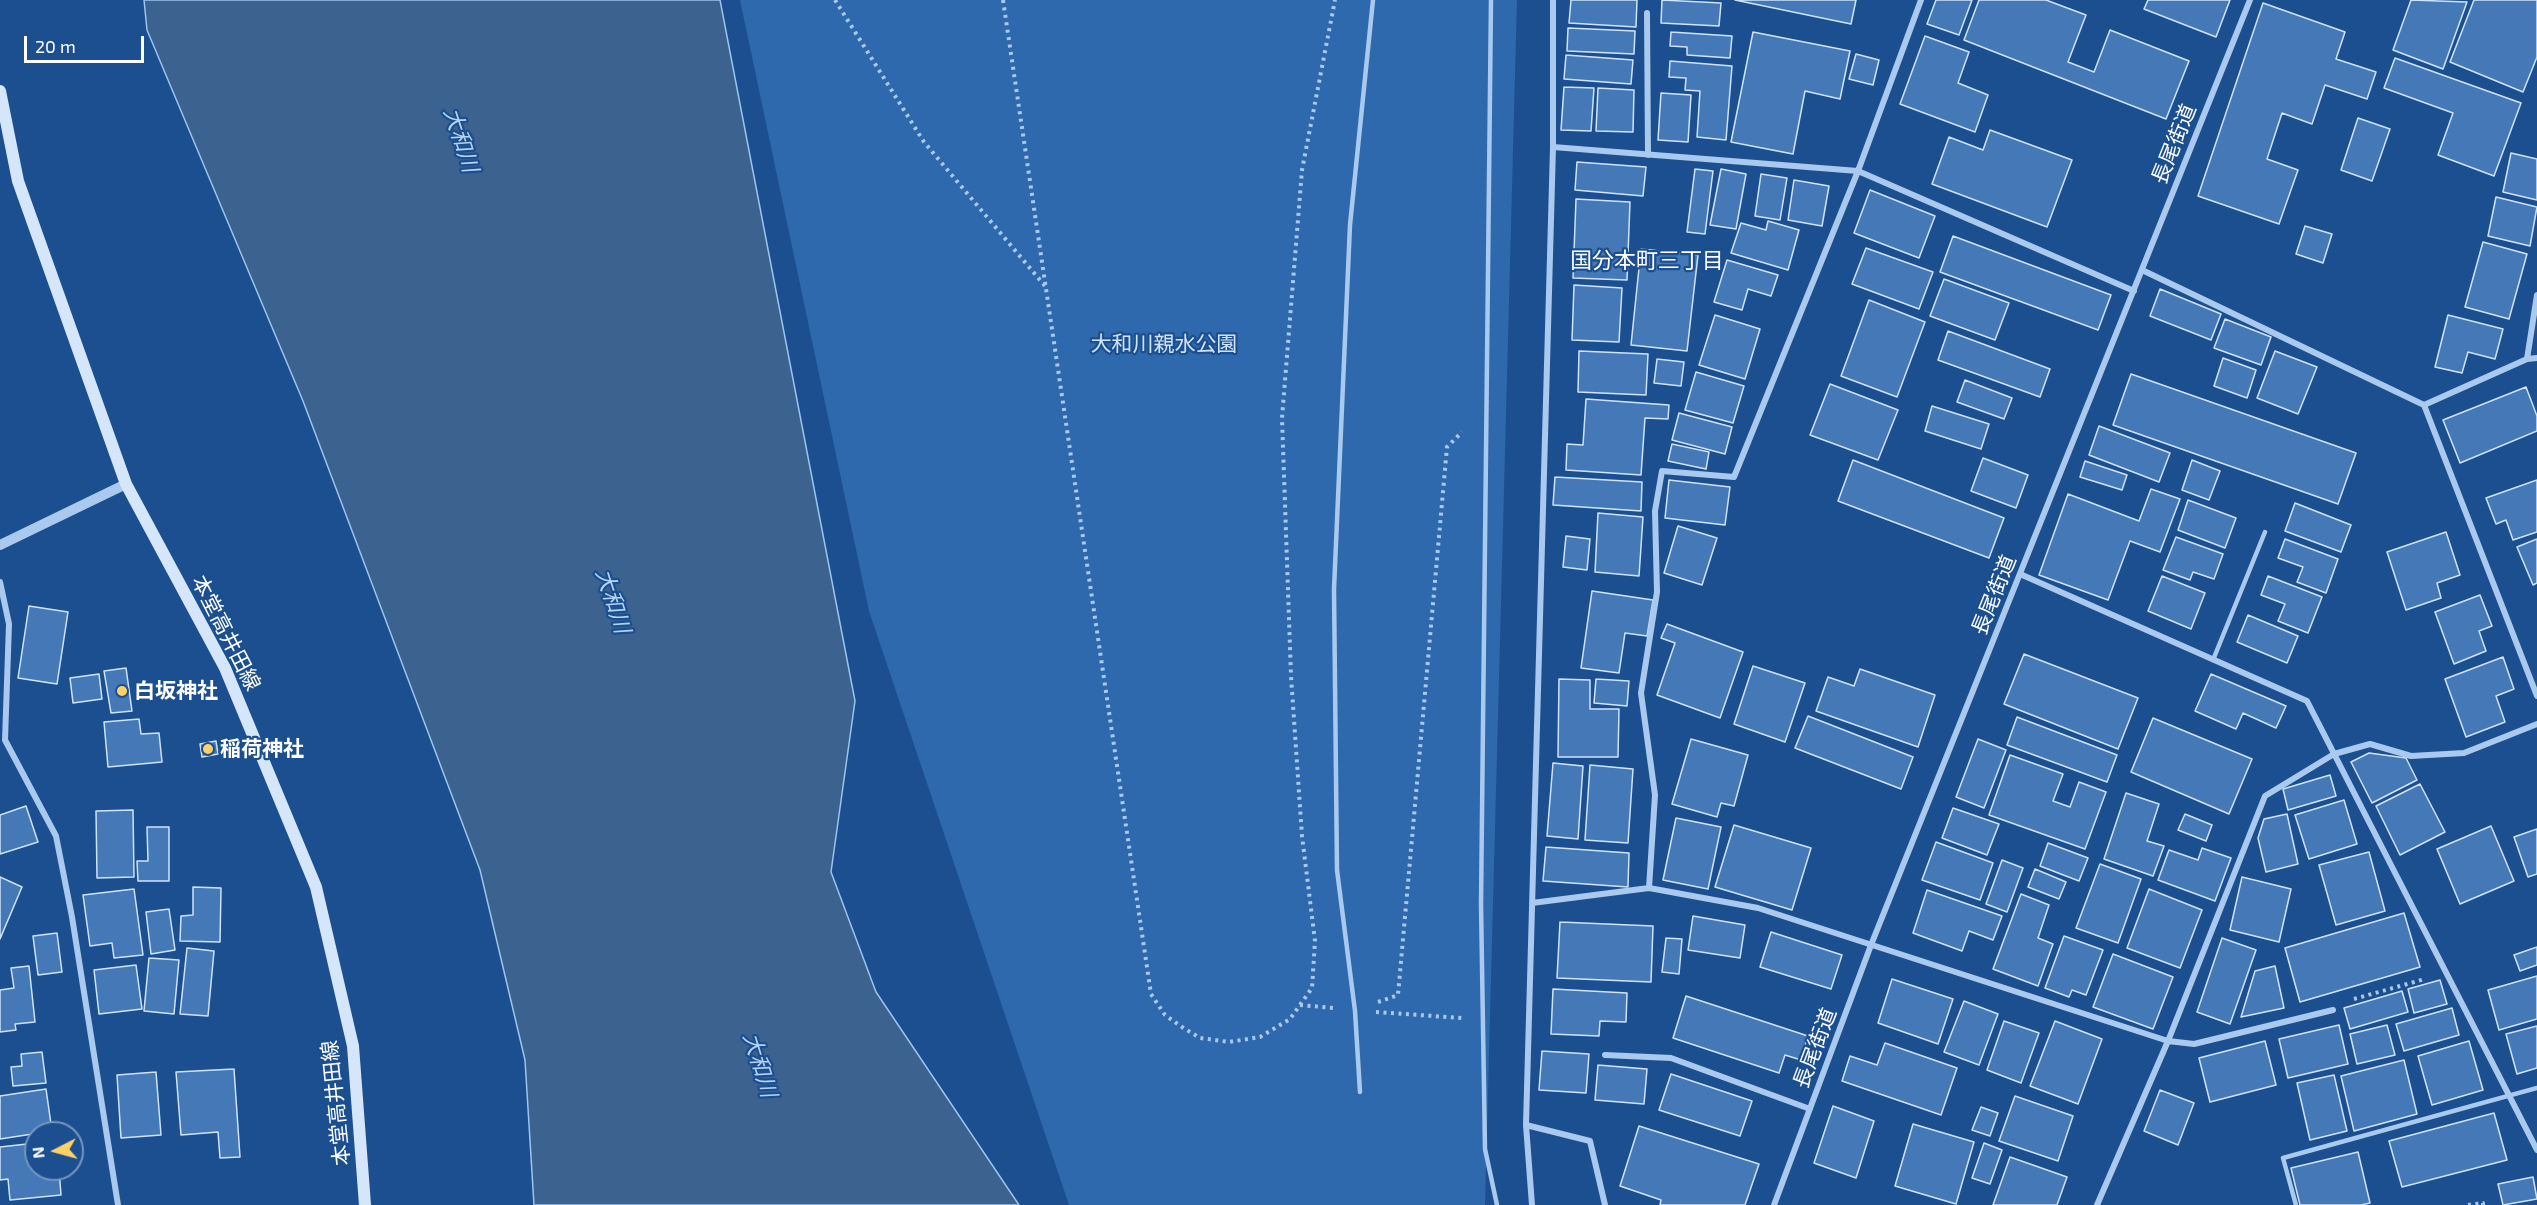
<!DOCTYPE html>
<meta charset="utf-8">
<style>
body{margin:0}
#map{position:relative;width:2537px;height:1205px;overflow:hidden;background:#1b4f8f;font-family:"Exo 2",sans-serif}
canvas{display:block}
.north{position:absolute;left:24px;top:1121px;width:60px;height:60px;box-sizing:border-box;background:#1b4f8f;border:2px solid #7695bc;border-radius:50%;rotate:264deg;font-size:16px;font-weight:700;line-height:24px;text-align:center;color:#fff}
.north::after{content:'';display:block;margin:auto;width:21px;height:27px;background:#ffd166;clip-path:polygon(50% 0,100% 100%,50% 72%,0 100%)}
.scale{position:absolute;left:24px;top:36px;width:120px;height:27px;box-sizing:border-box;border:3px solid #fff;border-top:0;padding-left:8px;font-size:18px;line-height:21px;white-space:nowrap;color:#fff;-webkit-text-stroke:4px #1b4f8f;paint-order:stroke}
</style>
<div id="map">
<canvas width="2537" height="1205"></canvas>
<div class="north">N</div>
<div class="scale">20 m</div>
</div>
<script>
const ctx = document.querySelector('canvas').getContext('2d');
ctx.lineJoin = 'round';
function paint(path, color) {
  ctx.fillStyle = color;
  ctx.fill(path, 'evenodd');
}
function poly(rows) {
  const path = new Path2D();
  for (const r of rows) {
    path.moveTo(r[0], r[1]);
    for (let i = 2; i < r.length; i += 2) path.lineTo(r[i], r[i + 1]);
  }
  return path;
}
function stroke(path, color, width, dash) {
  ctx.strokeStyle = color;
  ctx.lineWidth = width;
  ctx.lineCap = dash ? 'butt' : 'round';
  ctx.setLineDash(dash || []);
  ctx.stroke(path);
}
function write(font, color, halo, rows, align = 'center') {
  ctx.font = font + ' "Exo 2","Noto Sans JP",sans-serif';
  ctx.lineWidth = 4.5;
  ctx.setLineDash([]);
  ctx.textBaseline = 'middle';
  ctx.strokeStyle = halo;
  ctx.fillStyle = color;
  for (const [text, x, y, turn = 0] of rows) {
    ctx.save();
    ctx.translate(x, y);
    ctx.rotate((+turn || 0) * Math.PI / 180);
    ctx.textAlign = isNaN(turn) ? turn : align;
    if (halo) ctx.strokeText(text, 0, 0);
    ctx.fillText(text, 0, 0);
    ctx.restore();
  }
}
paint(poly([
 [740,0,1517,0,1485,1205,1069,1205,869,611]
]), '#2e69ad');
const water = poly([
 [144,0,720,0,855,701,831,872,876,992,1019,1205,534,1205,525,1060,480,870,303,401,147,30,144,0]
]);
paint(water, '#3c6290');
stroke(water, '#9cc4f0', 1.5);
const building = poly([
 [1571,0,1637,0,1636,27,1569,23,1571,0],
 [1662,0,1721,3,1719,26,1661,23,1662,0],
 [1735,0,1856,0,1851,24,1735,0],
 [1936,0,1972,0,1959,35,1927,24,1936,0],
 [1979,0,2046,0,2086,15,2068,62,2094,72,2110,30,2189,61,2166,119,1964,40,1979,0],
 [2148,0,2230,0,2216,37,2144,9,2148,0],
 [2411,0,2467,2,2443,69,2393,50,2411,0],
 [2474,0,2537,0,2537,57,2523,92,2450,62,2474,0],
 [2263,3,2345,32,2336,59,2376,72,2367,99,2325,85,2312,124,2282,113,2267,159,2298,170,2279,224,2198,196,2263,3],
 [1568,28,1635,31,1634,54,1567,51,1568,28],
 [1671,32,1732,36,1730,58,1687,55,1687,47,1670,46,1671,32],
 [1753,32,1850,51,1840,99,1805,91,1793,154,1731,142,1753,32],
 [1925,36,1969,52,1958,83,1988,95,1975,132,1900,104,1925,36],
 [1856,54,1879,60,1873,85,1849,79,1856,54],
 [1566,55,1633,60,1631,84,1564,79,1566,55],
 [2395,58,2521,103,2494,176,2438,155,2453,113,2384,88,2395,58],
 [1670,61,1732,66,1726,140,1697,137,1700,91,1685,90,1686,78,1669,77,1670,61],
 [1564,87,1594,88,1591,131,1561,130,1564,87],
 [1598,88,1634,90,1633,132,1596,131,1598,88],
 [1661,93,1691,95,1688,142,1658,140,1661,93],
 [2358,118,2390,129,2372,181,2341,170,2358,118],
 [1990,130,2072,160,2047,227,1932,184,1949,137,1983,150,1990,130],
 [2511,153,2537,159,2537,200,2503,192,2511,153],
 [1577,162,1646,167,1643,196,1575,190,1577,162],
 [1695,169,1713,171,1705,234,1687,232,1695,169],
 [1721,169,1746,174,1736,229,1710,225,1721,169],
 [1761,174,1787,178,1780,220,1755,216,1761,174],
 [1794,180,1829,186,1822,226,1788,220,1794,180],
 [1870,190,1935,216,1919,258,1854,233,1870,190],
 [2496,197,2537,207,2530,246,2488,236,2496,197],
 [1576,199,1630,202,1627,280,1573,278,1576,199],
 [1768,221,1799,230,1788,270,1731,253,1741,223,1766,230,1768,221],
 [2305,226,2332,234,2323,263,2296,254,2305,226],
 [1953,236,2111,295,2098,330,1940,272,1953,236],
 [2483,242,2527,254,2509,319,2465,307,2483,242],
 [1866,248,1933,272,1919,309,1852,284,1866,248],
 [1641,249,1698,255,1687,351,1631,345,1641,249],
 [1727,260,1778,275,1771,296,1748,289,1742,310,1714,302,1727,260],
 [1944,279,2009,303,1995,340,1930,316,1944,279],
 [1574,285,1622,288,1619,342,1572,340,1574,285],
 [2160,289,2221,314,2211,340,2150,316,2160,289],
 [1869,300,1925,322,1897,397,1841,376,1869,300],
 [1715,315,1760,329,1745,379,1699,365,1715,315],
 [2448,315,2503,329,2495,359,2468,352,2462,373,2435,367,2448,315],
 [2225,319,2271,337,2261,365,2214,348,2225,319],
 [1948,331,2050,369,2040,397,1938,360,1948,331],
 [1579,351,1648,354,1646,395,1578,392,1579,351],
 [2275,351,2317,367,2298,414,2257,398,2275,351],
 [2223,358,2256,370,2247,398,2214,386,2223,358],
 [1657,359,1684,362,1681,386,1654,383,1657,359],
 [1696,372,1744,386,1733,423,1685,410,1696,372],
 [2131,374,2356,453,2338,504,2113,425,2131,374],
 [1965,380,2012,398,2004,419,1957,402,1965,380],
 [1830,384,1898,410,1878,460,1810,435,1830,384],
 [2526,387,2537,416,2537,431,2460,463,2443,420,2526,387],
 [1586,399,1669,405,1668,419,1645,418,1641,475,1566,470,1567,444,1583,445,1586,399],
 [1932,406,1989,424,1981,449,1925,431,1932,406],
 [1679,413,1732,427,1725,454,1672,440,1679,413],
 [2099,426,2170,453,2159,482,2089,455,2099,426],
 [1672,444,1709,452,1706,469,1668,461,1672,444],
 [1983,458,2028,475,2016,508,1971,491,1983,458],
 [1853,460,2004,518,1989,558,1838,501,1853,460],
 [2192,460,2220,471,2209,500,2182,490,2192,460],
 [2085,461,2127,475,2122,490,2080,477,2085,461],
 [1555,477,1642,482,1641,511,1553,505,1555,477],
 [1669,480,1730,487,1725,525,1665,518,1669,480],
 [2537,480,2537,532,2513,540,2506,520,2496,524,2486,498,2537,480],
 [2151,489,2180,499,2160,552,2130,541,2108,600,2039,575,2068,494,2139,521,2151,489],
 [2188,500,2236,518,2225,548,2178,530,2188,500],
 [2295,503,2351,525,2341,552,2285,531,2295,503],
 [1598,513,1643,517,1639,576,1595,572,1598,513],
 [1678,526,1717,538,1702,585,1664,573,1678,526],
 [2446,532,2460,575,2437,583,2441,598,2406,610,2387,552,2446,532],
 [1566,536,1590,539,1587,570,1563,567,1566,536],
 [2176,537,2223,554,2214,579,2193,572,2190,580,2163,570,2176,537],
 [2285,539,2338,559,2326,593,2297,582,2303,567,2278,558,2285,539],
 [2537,539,2537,583,2533,585,2517,547,2537,539],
 [2162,576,2205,593,2191,629,2148,611,2162,576],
 [2268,576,2322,597,2308,633,2278,621,2285,604,2261,595,2268,576],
 [1592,591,1653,600,1647,636,1625,633,1619,673,1581,668,1592,591],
 [2480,595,2492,626,2479,631,2486,651,2454,664,2435,612,2480,595],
 [29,606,68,612,57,684,18,678,29,606],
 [2248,615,2298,636,2287,663,2237,642,2248,615],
 [1667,624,1743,652,1720,718,1657,695,1675,643,1661,638,1667,624],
 [2024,654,2138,698,2118,749,2004,704,2024,654],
 [2503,657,2514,689,2496,696,2505,722,2466,737,2445,679,2503,657],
 [1753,666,1805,683,1785,742,1734,724,1753,666],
 [126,668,132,711,111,713,104,671,126,668],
 [1860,669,1935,695,1918,747,1816,711,1828,677,1854,686,1860,669],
 [99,674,102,699,73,703,70,678,99,674],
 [2211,674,2286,706,2276,728,2243,713,2236,729,2195,711,2211,674],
 [1559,679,1590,680,1590,709,1619,709,1618,757,1558,757,1559,679],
 [1596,679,1629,681,1627,706,1594,703,1596,679],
 [1808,716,1913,757,1901,789,1795,748,1808,716],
 [2017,717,2117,755,2107,782,2007,745,2017,717],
 [2153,718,2252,759,2229,814,2131,772,2153,718],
 [139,719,141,734,159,733,162,762,108,767,104,722,139,719],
 [1691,739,1748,755,1734,806,1721,803,1717,817,1672,804,1691,739],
 [1978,739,2006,750,1984,808,1956,797,1978,739],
 [216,741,218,754,202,757,200,744,216,741],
 [2369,753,2406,758,2417,780,2372,803,2351,762,2369,753],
 [2010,755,2063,774,2053,801,2070,807,2079,782,2106,792,2085,849,1989,815,2010,755],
 [1553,763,1583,766,1578,839,1547,836,1553,763],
 [1590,765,1633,769,1628,843,1585,840,1590,765],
 [2330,775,2336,796,2288,810,2283,789,2330,775],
 [2420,784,2445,832,2400,855,2376,806,2420,784],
 [2126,793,2159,804,2147,841,2164,846,2153,876,2104,859,2126,793],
 [2344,800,2357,844,2309,859,2295,815,2344,800],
 [26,806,38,842,0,854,0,815,26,806],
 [1953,808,1999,824,1987,855,1942,838,1953,808],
 [133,810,134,877,97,878,96,811,133,810],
 [2185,814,2212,825,2206,841,2178,830,2185,814],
 [2287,814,2298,864,2266,872,2258,838,2264,819,2287,814],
 [1676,818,1721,827,1708,889,1663,880,1676,818],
 [1734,825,1811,848,1792,910,1715,887,1734,825],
 [2491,826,2514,881,2460,904,2437,849,2491,826],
 [147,827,169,827,169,881,138,881,137,861,148,861,147,827],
 [2537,829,2537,874,2528,877,2514,837,2537,829],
 [1936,842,1993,863,1980,900,1922,880,1936,842],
 [2048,843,2088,858,2079,881,2040,866,2048,843],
 [1546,847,1629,853,1628,887,1543,881,1546,847],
 [2202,848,2231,858,2215,901,2158,880,2169,850,2198,860,2202,848],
 [2369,852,2385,911,2336,925,2319,865,2369,852],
 [2002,860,2023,868,2007,912,1986,904,2002,860],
 [2100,864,2141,879,2118,943,2076,928,2100,864],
 [2035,869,2066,882,2059,899,2028,887,2035,869],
 [0,877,22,887,0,939,0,877],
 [2242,877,2291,889,2279,942,2230,930,2242,877],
 [193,887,221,888,220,942,180,941,181,916,193,915,193,887],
 [134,889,143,955,114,958,112,943,90,946,83,895,134,889],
 [2149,889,2202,910,2180,968,2127,948,2149,889],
 [1927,890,2002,916,1993,940,1969,931,1962,951,1913,933,1927,890],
 [2021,894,2049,905,2038,938,2053,944,2038,986,1993,969,2021,894],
 [169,909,175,950,151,954,146,912,169,909],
 [2404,913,2420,967,2300,1002,2285,948,2404,913],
 [1693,916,1745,925,1740,958,1688,950,1693,916],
 [1560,922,1653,926,1651,982,1557,978,1560,922],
 [1771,932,1842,955,1831,989,1760,967,1771,932],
 [57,933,62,972,38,975,33,936,57,933],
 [2064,936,2103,950,2086,995,2072,990,2069,997,2045,988,2064,936],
 [1666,938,1682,939,1679,974,1662,972,1666,938],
 [2222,938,2256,950,2230,1024,2197,1012,2222,938],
 [2537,947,2537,965,2520,971,2514,955,2537,947],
 [187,948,214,951,208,1016,180,1014,187,948],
 [2113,954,2173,977,2153,1029,2093,1007,2113,954],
 [149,958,179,960,174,1014,144,1011,149,958],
 [136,965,142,1009,99,1014,94,970,136,965],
 [29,966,35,1022,15,1024,16,1030,0,1032,0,990,14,988,11,968,29,966],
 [2275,966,2284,1008,2241,1017,2255,971,2275,966],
 [2537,976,2537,1019,2499,1030,2488,990,2537,976],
 [1892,979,1953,999,1938,1044,1878,1023,1892,979],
 [2440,980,2447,1004,2414,1013,2408,989,2440,980],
 [1553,989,1627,993,1626,1022,1600,1021,1599,1036,1551,1034,1553,989],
 [2402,991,2408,1012,2350,1029,2344,1008,2402,991],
 [1686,996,1808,1036,1801,1060,1785,1055,1779,1073,1673,1038,1686,996],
 [1964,1001,1998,1014,1979,1065,1944,1052,1964,1001],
 [2452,1008,2459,1035,2404,1051,2396,1024,2452,1008],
 [2004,1021,2039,1033,2021,1083,1987,1070,2004,1021],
 [2055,1021,2102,1039,2078,1104,2030,1086,2055,1021],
 [2339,1025,2348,1064,2288,1078,2279,1039,2339,1025],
 [2387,1025,2395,1055,2357,1064,2350,1034,2387,1025],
 [2537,1026,2537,1068,2517,1074,2506,1034,2537,1026],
 [2265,1041,2276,1085,2210,1102,2199,1058,2265,1041],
 [2469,1041,2483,1090,2432,1105,2418,1056,2469,1041],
 [1885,1043,1957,1068,1941,1115,1842,1081,1850,1056,1877,1065,1885,1043],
 [1542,1051,1589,1054,1586,1093,1539,1090,1542,1051],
 [42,1052,46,1083,13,1086,11,1067,22,1066,21,1054,42,1052],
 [2404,1060,2417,1114,2354,1131,2341,1076,2404,1060],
 [1598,1065,1647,1069,1644,1104,1595,1100,1598,1065],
 [234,1069,240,1157,220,1158,218,1132,181,1135,176,1072,234,1069],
 [156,1072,161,1135,121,1138,117,1075,156,1072],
 [1671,1074,1752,1101,1740,1136,1659,1110,1671,1074],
 [2334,1075,2347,1131,2310,1140,2297,1083,2334,1075],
 [46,1089,52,1131,0,1139,0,1096,46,1089],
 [2160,1090,2194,1103,2178,1145,2144,1131,2160,1090],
 [2015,1096,2073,1116,2058,1161,1999,1141,2015,1096],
 [1833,1106,1874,1121,1856,1178,1814,1163,1833,1106],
 [1981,1107,1998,1113,1990,1136,1972,1130,1981,1107],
 [2494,1113,2507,1160,2402,1187,2389,1141,2494,1113],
 [1913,1124,1974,1142,1956,1204,1895,1186,1913,1124],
 [1639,1126,1759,1164,1745,1205,1660,1205,1661,1200,1620,1186,1639,1126],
 [36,1143,36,1169,59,1169,61,1195,10,1200,8,1179,0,1180,0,1147,36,1143],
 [1984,1143,2002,1150,1990,1184,1972,1178,1984,1143],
 [2358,1152,2370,1203,2361,1205,2300,1205,2291,1168,2358,1152],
 [2010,1157,2067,1177,2057,1205,1993,1205,2010,1157],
 [2533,1177,2537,1199,2503,1205,2498,1184,2533,1177]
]);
paint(building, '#4478b7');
stroke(building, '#cfe3fa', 1.5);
stroke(poly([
 [835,0,924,142,1045,286],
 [1003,0,1151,994,1165,1015,1182,1027,1200,1038,1229,1042,1260,1037,1290,1019,1312,988,1315,941,1302,836,1291,676,1282,418,1302,170,1335,0],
 [2354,999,2425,979],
 [1378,1002,1398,995,1447,447,1462,432],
 [1300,1005,1333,1008],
 [1376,1012,1462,1018],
 [2468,1205,2483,1203,2483,1205]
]), '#a9c9ee', 4, [3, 4.5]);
stroke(poly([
 [1491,0,1481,904,1485,1149,1497,1205],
 [2213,660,2265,532],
 [1360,1092,1355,1011,1337,870,1334,589,1350,225,1373,0],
 [2296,1205,2283,1158,2537,1088]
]), '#a9c9ee', 4.5);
stroke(poly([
 [1921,0,1858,171,1734,477,1662,471,1655,511,1657,592,1641,693,1655,795,1649,888,1758,908,2168,1041,2265,796,2334,754,2370,744,2411,756,2464,753,2537,724],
 [1647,13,1648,155],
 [1553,147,1858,171,2134,291],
 [2142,270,2424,405,2537,696],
 [2527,359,2537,295],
 [2424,405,2527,359,2537,358],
 [2020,574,2307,701,2537,1150],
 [0,582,9,624,5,740,56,836,72,917,118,1205],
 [1532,903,1649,888],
 [1605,1055,1671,1058,1810,1109],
 [1526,1125,1590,1141,1605,1205],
 [1532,1205,1526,1125,1553,147,1553,0],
 [1774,1205,1871,945,2250,0],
 [2097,1205,2168,1041,2194,1044,2333,1010]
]), '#a9c9ee', 6);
stroke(poly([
 [0,545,126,484]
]), '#a9c9ee', 10);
stroke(poly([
 [0,91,18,181,126,484,225,668,316,887,353,1046,365,1205]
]), '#d6e6fa', 12);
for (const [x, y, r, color] of [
 [122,691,6,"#ffd166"],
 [208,749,6,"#ffd166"]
]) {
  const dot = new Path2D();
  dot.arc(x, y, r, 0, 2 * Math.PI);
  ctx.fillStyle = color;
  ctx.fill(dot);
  stroke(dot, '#1b4f8f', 2);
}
write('21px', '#fff', '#1b4f8f', [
 ["長尾街道",2174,144,-68],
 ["長尾街道",1994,595,-68],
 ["本堂高井田線",226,633,63],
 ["長尾街道",1815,1048,-69],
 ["本堂高井田線",336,1103,-96]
]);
write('21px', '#cfe3fa', '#1b4f8f', [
 ["大和川親水公園",1164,344]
]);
write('bold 21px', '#fff', '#1b4f8f', [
 ["白坂神社",134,691],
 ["稲荷神社",220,749]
], 'left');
write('italic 22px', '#b5d3f5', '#1b4f8f', [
 ["大和川",461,140,72],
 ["大和川",613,601,72],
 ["大和川",760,1065,73]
]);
write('22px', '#fff', '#1b4f8f', [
 ["国分本町三丁目",1647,261]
]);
</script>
